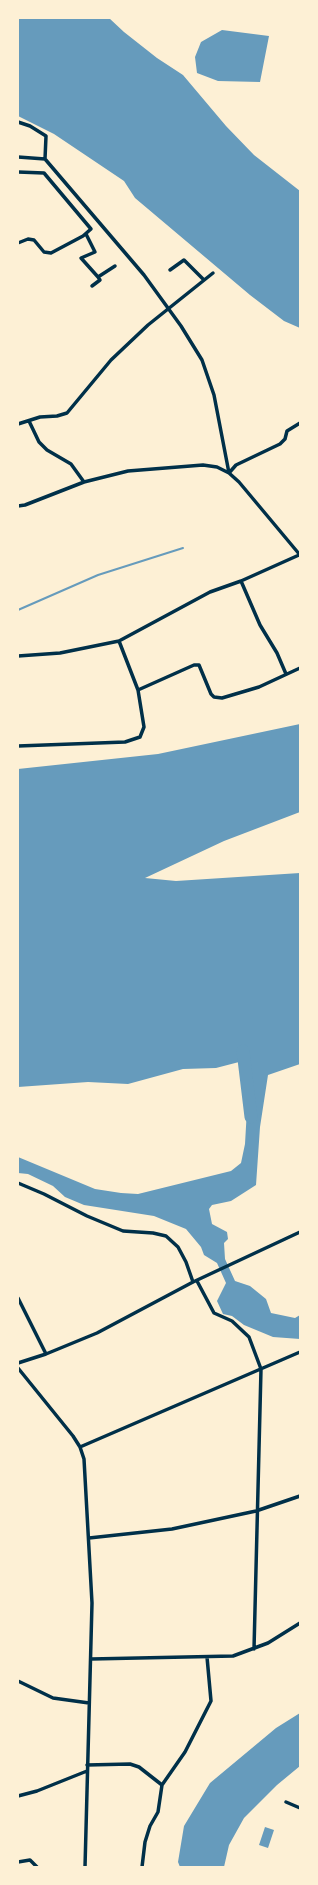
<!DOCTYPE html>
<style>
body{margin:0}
#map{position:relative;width:318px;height:1885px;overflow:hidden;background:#fdf0d5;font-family:Spectral,serif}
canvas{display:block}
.frame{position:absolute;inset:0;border:19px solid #fdf0d5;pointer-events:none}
</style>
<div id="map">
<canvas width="318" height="1885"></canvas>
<div class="frame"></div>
</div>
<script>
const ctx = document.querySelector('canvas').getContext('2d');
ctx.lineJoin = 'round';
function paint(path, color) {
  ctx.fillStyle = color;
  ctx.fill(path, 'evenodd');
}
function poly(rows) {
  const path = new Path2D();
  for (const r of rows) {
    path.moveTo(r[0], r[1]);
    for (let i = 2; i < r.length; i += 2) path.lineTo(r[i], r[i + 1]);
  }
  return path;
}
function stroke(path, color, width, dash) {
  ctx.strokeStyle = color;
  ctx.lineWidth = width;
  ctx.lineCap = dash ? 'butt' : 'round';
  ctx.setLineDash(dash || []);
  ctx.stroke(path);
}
paint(poly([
 [18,18,109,18,124,32,157,58,183,75,226,126,254,155,300,191,300,328,284,321,250,295,135,198,124,181,54,134,18,116],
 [222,30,269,36,260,82,218,81,197,73,195,57,201,42],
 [300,724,300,812,224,841,145,878,176,881,300,873,300,1064,268,1075,260,1127,256,1185,231,1201,212,1205,209,1209,212,1224,227,1232,228,1239,224,1243,225,1259,235,1281,250,1286,266,1299,271,1313,295,1318,300,1315,300,1339,273,1337,244,1325,232,1316,223,1314,217,1301,226,1283,217,1263,204,1255,201,1247,186,1229,154,1216,84,1205,65,1197,53,1186,28,1174,18,1173,18,1157,95,1189,121,1193,138,1194,231,1171,241,1163,245,1144,247,1109,253,1083,251,1074,239,1062,216,1068,183,1069,128,1084,88,1082,18,1087,18,769,158,754],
 [300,1713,300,1766,277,1785,244,1818,229,1845,224,1867,180,1867,178,1862,184,1826,210,1783,276,1728],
 [265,1827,274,1830,268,1848,259,1845]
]), '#669bbc');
stroke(poly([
 [18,610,98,575,183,548]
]), '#669bbc', 2);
stroke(poly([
 [243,1051,251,1117]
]), '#669bbc', 13);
stroke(poly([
 [18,122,30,126,46,136,45,159],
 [18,157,45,159,144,275,181,326,202,360,214,395,229,473],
 [18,172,44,173,91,229,83,236,51,253,44,252,34,240,28,239,18,243],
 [86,234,95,252,81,258,98,277,115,266],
 [170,270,184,260,204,280],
 [92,286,100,280,98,277],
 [29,421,39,442,47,450,71,464,84,482],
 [18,424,40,417,57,416,67,413,111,360,148,325,213,273],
 [229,473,236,465,280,444,285,439,287,431,300,423],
 [18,506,25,505,84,482,128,471,203,465,217,467,229,473,239,482,300,555],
 [241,581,260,625,277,653,286,674],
 [18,656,60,653,119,641,210,592,241,581,299,555],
 [138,690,194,665,199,665,211,694,214,697,222,698,259,687,300,668],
 [18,746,125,742,140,737,144,727,138,690,119,641],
 [18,1183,44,1194,87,1216,123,1231,153,1233,166,1236,178,1247,186,1262,193,1282],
 [197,1281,214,1313,232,1321,249,1337,261,1369,254,1649],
 [18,1298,46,1354],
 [18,1363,46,1354,97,1333,193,1282,300,1232],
 [18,1368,73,1436,80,1447,84,1459,92,1603,85,1867],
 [80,1447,300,1352],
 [89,1538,172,1529,256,1511,300,1496],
 [91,1659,233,1656,268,1643,300,1623],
 [18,1681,53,1698,89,1703],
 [87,1765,130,1764,139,1767,162,1785],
 [18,1796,37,1791,87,1771],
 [286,1802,300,1808],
 [18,1862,30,1860,37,1867],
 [142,1867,145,1842,150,1826,158,1812,162,1785,185,1752,211,1701,207,1657]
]), '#003049', 3.5);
</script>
